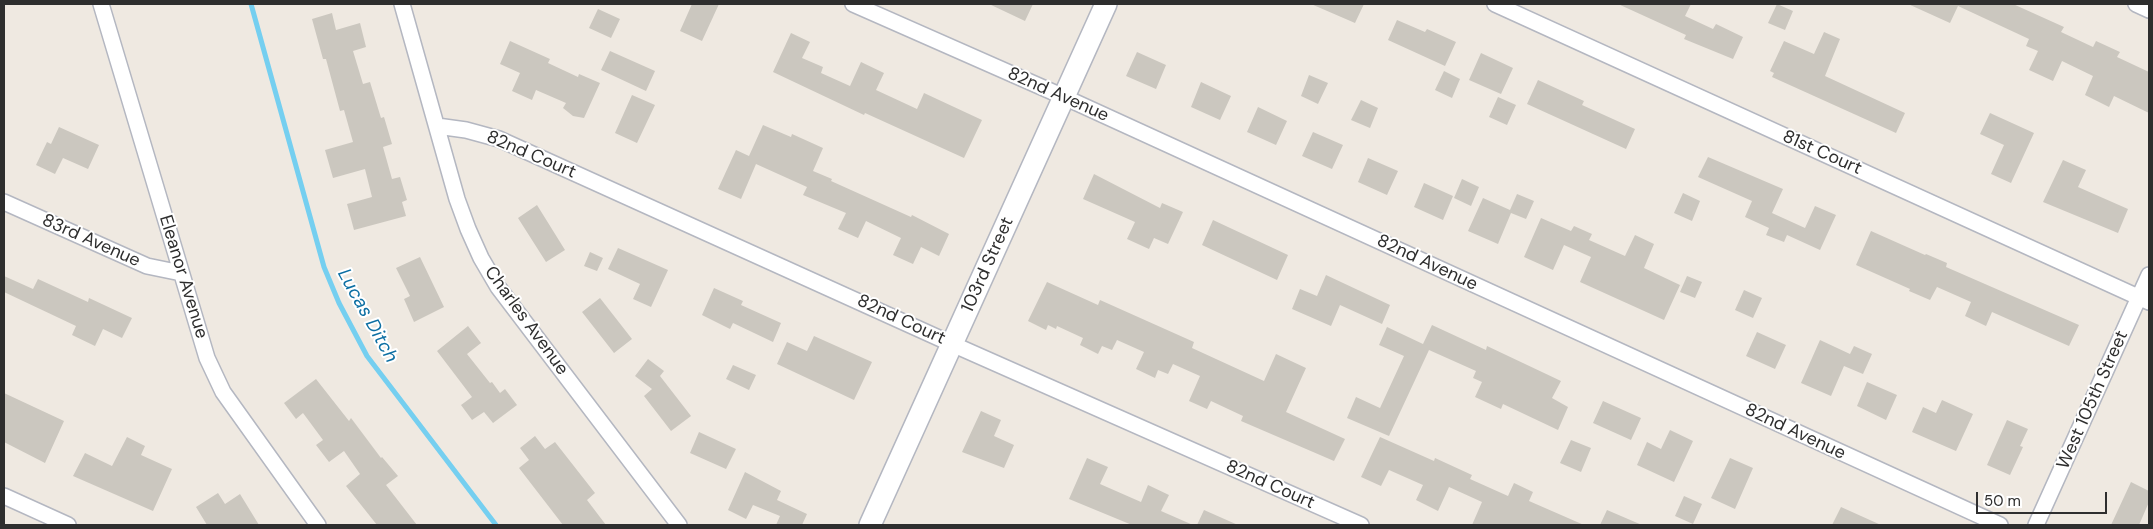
<!DOCTYPE html>
<style>
body{margin:0}
#map{position:relative;width:2153px;height:529px;overflow:hidden;background:#efe9e1;font-family:"DM Sans",sans-serif}
canvas{display:block}
.frame{position:absolute;inset:0;border:5px solid #2e2e2e;pointer-events:none}
.scale{position:absolute;left:1976px;top:492px;width:131px;height:22px;box-sizing:border-box;border:2px solid #2e2e2e;border-top:0;padding-left:6px;font-size:15px;line-height:18px;white-space:nowrap;color:#2e2e2e;-webkit-text-stroke:4px #fff;paint-order:stroke}
</style>
<div id="map">
<canvas width="2153" height="529"></canvas>
<div class="frame"></div>
<div class="scale">50 m</div>
</div>
<script>
const ctx = document.querySelector('canvas').getContext('2d');
ctx.lineJoin = 'round';
function poly(rows) {
  const path = new Path2D();
  for (const r of rows) {
    path.moveTo(r[0], r[1]);
    for (let i = 2; i < r.length; i += 2) path.lineTo(r[i], r[i + 1]);
  }
  return path;
}
function stroke(path, color, width, dash) {
  ctx.strokeStyle = color;
  ctx.lineWidth = width;
  ctx.lineCap = dash ? 'butt' : 'round';
  ctx.setLineDash(dash || []);
  ctx.stroke(path);
}
function paint(path, color) {
  ctx.fillStyle = color;
  ctx.fill(path, 'evenodd');
}
function write(font, color, halo, rows, align = 'center') {
  ctx.font = font + ' "DM Sans",sans-serif';
  ctx.lineWidth = 4;
  ctx.setLineDash([]);
  ctx.textBaseline = 'middle';
  ctx.strokeStyle = halo;
  ctx.fillStyle = color;
  for (const [text, x, y, turn = 0] of rows) {
    ctx.save();
    ctx.translate(x, y);
    ctx.rotate((+turn || 0) * Math.PI / 180);
    ctx.textAlign = isNaN(turn) ? turn : align;
    if (halo) ctx.strokeText(text, 0, 0);
    ctx.fillText(text, 0, 0);
    ctx.restore();
  }
}
stroke(poly([
 [251,4,324,267,339,303,367,356,496,525]
]), '#75cff0', 5);
paint(poly([
 [692,4,719,4,702,41,680,31],
 [989,4,1033,4,1025,21],
 [1311,4,1364,4,1355,23],
 [1618,4,1691,4,1685,16,1713,29,1716,24,1743,37,1733,59,1684,39,1686,35],
 [1777,4,1793,11,1785,30,1768,23],
 [1908,4,2013,4,2064,27,2061,32,2093,47,2096,41,2120,52,2117,57,2149,72,2149,113,2114,96,2109,107,2085,95,2093,76,2062,61,2053,81,2029,70,2038,51,2026,46,2029,39,1958,6,1950,23],
 [598,9,620,19,611,38,589,28],
 [332,13,336,30,360,23,366,47,353,51,363,84,370,82,381,118,384,117,392,144,383,147,392,179,400,177,407,200,402,202,406,216,354,230,347,204,372,197,365,169,333,178,325,150,353,142,344,110,340,111,326,59,323,59,312,19],
 [1397,20,1425,32,1427,29,1456,42,1445,66,1388,40],
 [1824,32,1840,39,1825,76,1905,113,1896,133,1772,77,1774,73,1770,71,1784,41,1814,54],
 [791,33,810,42,802,58,823,67,821,73,850,86,861,62,884,73,876,90,917,109,924,93,982,120,964,158,865,113,864,115,773,72],
 [510,41,550,59,548,63,578,77,579,74,600,83,584,118,573,116,563,108,566,103,536,90,532,100,512,91,520,73,500,64],
 [610,51,655,71,646,91,601,70],
 [1137,52,1166,65,1156,89,1126,76],
 [1481,53,1513,68,1501,94,1469,80],
 [1444,71,1460,79,1452,98,1435,90],
 [1309,75,1328,83,1318,104,1301,96],
 [1538,80,1584,101,1582,105,1635,129,1626,149,1527,104],
 [1201,82,1231,96,1220,120,1191,107],
 [632,95,655,105,637,143,615,133],
 [1498,97,1516,105,1507,125,1489,117],
 [1361,100,1378,108,1370,128,1351,120],
 [1258,107,1287,121,1276,145,1247,132],
 [1990,113,2034,133,2011,183,1991,174,2004,145,1980,134],
 [763,125,791,137,792,134,823,148,813,171,832,179,831,181,911,217,912,215,949,234,939,256,921,247,913,264,893,255,901,238,866,221,858,238,838,229,846,213,803,195,807,187,756,164,741,199,718,189,736,150,749,156],
 [59,127,99,145,88,169,63,158,55,174,36,165,47,142,51,144],
 [1313,132,1343,145,1332,169,1302,156],
 [1708,157,1783,189,1772,213,1805,228,1815,206,1836,215,1820,250,1787,235,1784,242,1766,235,1769,228,1745,217,1752,201,1698,177],
 [1368,158,1398,171,1387,195,1358,182],
 [2063,160,2086,170,2078,187,2128,209,2118,233,2043,202],
 [1094,174,1160,208,1162,203,1183,212,1168,244,1154,238,1149,249,1127,239,1135,222,1083,199],
 [1462,179,1479,187,1471,206,1454,198],
 [1424,183,1453,196,1443,220,1414,207],
 [1683,193,1700,201,1692,221,1674,213],
 [1517,194,1534,201,1526,219,1511,213,1498,244,1468,231,1483,198,1510,210],
 [537,205,565,250,546,262,518,218],
 [1541,218,1571,231,1574,226,1592,234,1589,240,1625,256,1635,235,1654,244,1644,268,1680,285,1664,320,1580,282,1591,257,1564,245,1553,270,1524,257],
 [1213,220,1288,255,1277,280,1202,245],
 [1871,231,1925,255,1926,254,1947,263,1946,267,2079,325,2069,346,1992,312,1986,326,1965,316,1971,302,1937,287,1930,300,1909,291,1910,289,1856,265],
 [618,248,668,270,651,307,633,299,640,284,608,269],
 [590,252,603,258,597,271,584,266],
 [420,257,444,307,414,322,404,299,410,296,396,268],
 [1326,275,1390,305,1382,324,1340,305,1331,326,1292,309,1300,289,1317,296],
 [4,276,33,289,38,279,88,302,89,298,132,318,122,338,103,329,95,346,72,335,76,326,4,292],
 [1687,276,1702,282,1695,298,1680,292],
 [1047,282,1098,305,1100,300,1194,342,1192,348,1264,381,1276,354,1306,368,1286,412,1345,439,1334,461,1241,421,1243,416,1211,401,1207,409,1189,401,1200,376,1173,364,1168,374,1158,370,1155,378,1136,369,1144,352,1117,340,1112,350,1102,346,1098,354,1080,345,1083,338,1057,326,1056,329,1048,325,1046,330,1028,321],
 [714,288,743,301,741,305,781,323,773,342,733,323,730,329,702,315],
 [1744,290,1762,298,1753,318,1735,310],
 [600,298,632,339,614,353,582,312],
 [1432,325,1486,350,1487,346,1561,381,1552,398,1568,407,1558,430,1503,404,1501,409,1475,397,1482,382,1473,378,1476,371,1429,350,1389,436,1347,418,1356,397,1380,408,1404,356,1379,345,1387,327,1423,344],
 [468,326,481,343,467,354,490,383,492,382,500,393,505,389,517,405,493,423,484,412,472,420,461,405,472,397,437,351],
 [1757,332,1786,345,1775,369,1746,356],
 [814,336,872,362,854,400,777,364,787,342,807,351],
 [1820,340,1850,354,1854,346,1872,354,1863,374,1844,366,1831,396,1801,383],
 [648,359,664,371,660,376,691,416,671,431,644,396,652,389,635,376],
 [733,365,756,375,749,390,726,379],
 [316,379,349,421,351,418,381,458,382,457,398,476,386,485,417,525,377,525,346,486,360,474,344,451,329,462,316,445,323,440,303,413,296,419,284,403],
 [1867,382,1897,395,1886,420,1857,406],
 [4,393,64,421,45,463,4,442],
 [1942,400,1973,414,1956,451,1912,432,1923,407,1936,413],
 [1603,401,1641,418,1631,440,1593,423],
 [981,411,1001,420,994,436,1014,445,1004,468,962,452],
 [2007,420,2028,429,2020,446,2023,447,2010,475,1987,465],
 [1670,430,1693,441,1674,482,1637,465,1647,442,1661,449],
 [699,432,736,449,726,469,690,453],
 [535,436,545,449,555,442,595,493,587,500,606,525,563,525,519,468,529,460,520,448],
 [127,437,145,446,141,455,172,469,153,511,73,476,85,453,112,466],
 [1380,437,1434,461,1435,458,1472,475,1470,479,1508,496,1514,483,1533,492,1529,501,1584,525,1472,525,1482,502,1449,487,1438,511,1416,500,1423,485,1389,470,1381,486,1361,477],
 [1571,440,1591,448,1581,472,1560,463],
 [1087,458,1108,467,1100,484,1141,502,1148,485,1169,495,1161,511,1193,525,1132,525,1069,499],
 [1730,458,1753,468,1735,509,1711,498],
 [745,472,781,491,777,500,807,514,802,525,776,525,780,516,753,505,746,519,728,510],
 [2131,482,2149,491,2149,502,2139,525,2111,525],
 [218,493,225,504,240,494,259,525,207,525,196,507],
 [1684,496,1702,504,1693,524,1675,516],
 [1841,507,1881,525,1832,525],
 [1204,510,1238,525,1197,525],
 [1607,510,1642,525,1600,525]
]), '#cbc7bf');
const street = poly([
 [101,4,207,358,223,392,318,525],
 [402,4,457,199,468,229,481,258,498,287,679,525],
 [853,4,1064,97,2000,525],
 [1495,4,2149,302],
 [2136,4,2149,10],
 [437,126,466,130,499,139,952,344,1361,525],
 [4,202,147,266,181,273],
 [4,496,68,525],
 [2036,525,2149,275]
]);
const secondary = poly([
 [870,525,1106,4]
]);
stroke(street, '#b4b7c1', 18);
stroke(secondary, '#b4b7c1', 24);
stroke(street, '#fff', 15);
stroke(secondary, '#fff', 21);
write('18px', '#2e2e2e', '#fff', [
 ["82nd Avenue",1058,95,24],
 ["81st Court",1822,153,24],
 ["82nd Court",531,155,23],
 ["83rd Avenue",91,241,24],
 ["82nd Avenue",1427,263,25],
 ["103rd Street",988,265,-66],
 ["Eleanor Avenue",183,277,73],
 ["82nd Court",901,320,25],
 ["Charles Avenue",526,321,54],
 ["West 105th Street",2093,400,-66],
 ["82nd Avenue",1795,432,25],
 ["82nd Court",1270,485,24]
]);
write('italic 19px', '#0d6fa3', '#fff', [
 ["Lucas Ditch",367,316,61]
]);
</script>
